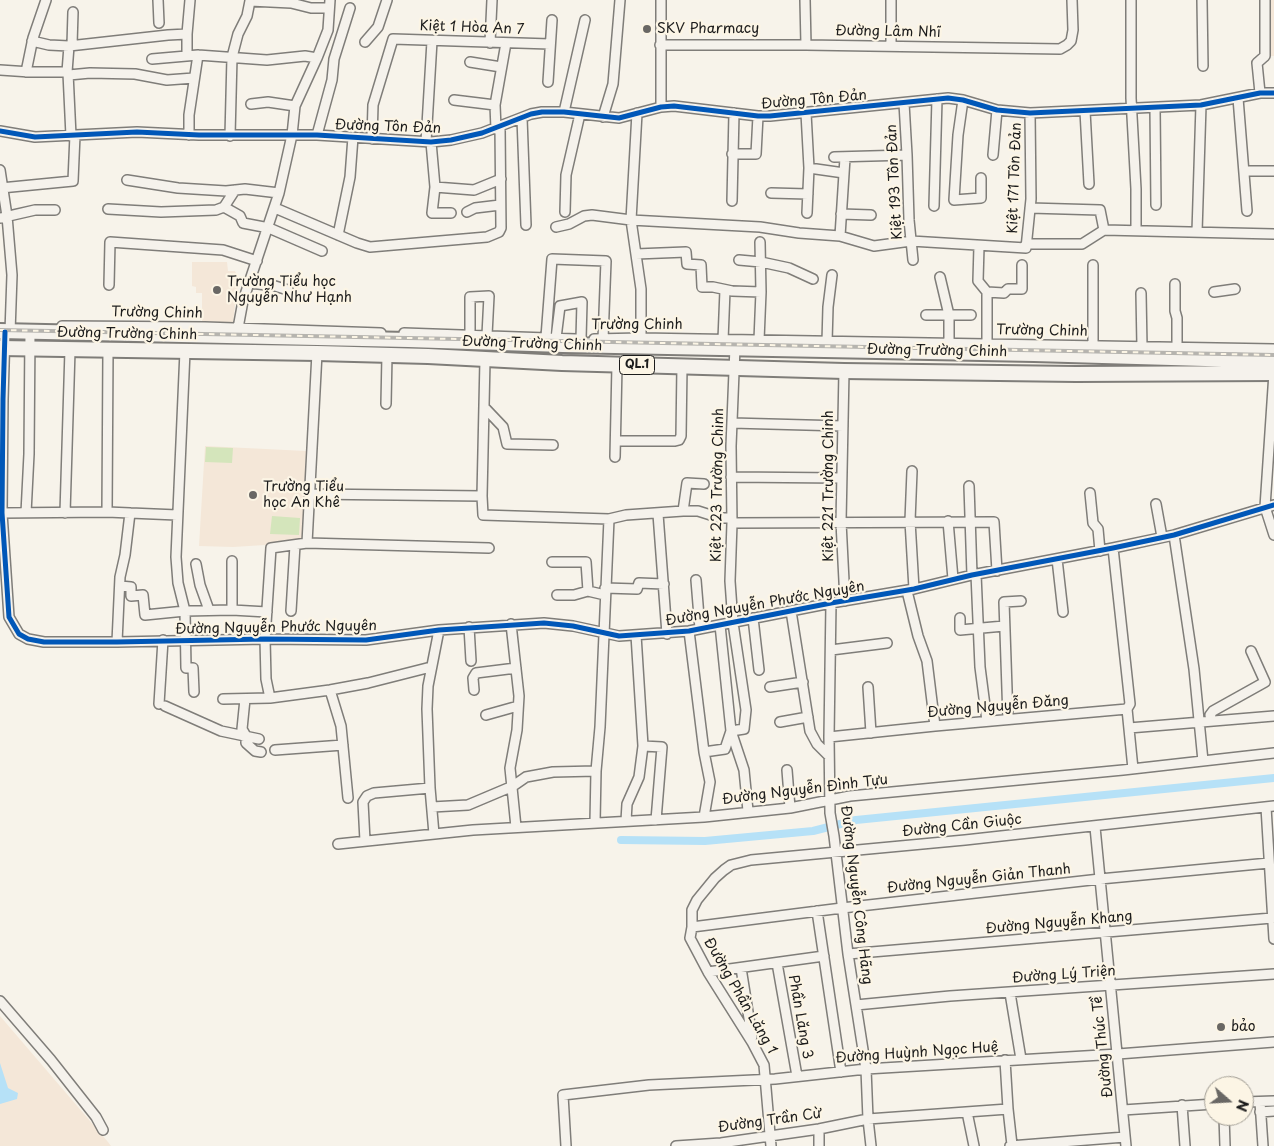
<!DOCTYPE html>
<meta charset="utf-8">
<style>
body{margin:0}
#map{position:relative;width:1274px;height:1146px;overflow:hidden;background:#f7f3ea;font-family:"Playpen Sans",sans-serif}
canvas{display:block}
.north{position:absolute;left:1204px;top:1076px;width:50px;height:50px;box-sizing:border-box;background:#fcf5e5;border:1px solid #a29e95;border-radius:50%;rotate:109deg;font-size:14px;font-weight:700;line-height:20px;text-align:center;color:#1c1c1c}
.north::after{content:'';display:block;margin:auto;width:18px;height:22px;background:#696764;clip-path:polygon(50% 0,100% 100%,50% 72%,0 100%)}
</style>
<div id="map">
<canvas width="1274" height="1146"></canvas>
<div class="north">N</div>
</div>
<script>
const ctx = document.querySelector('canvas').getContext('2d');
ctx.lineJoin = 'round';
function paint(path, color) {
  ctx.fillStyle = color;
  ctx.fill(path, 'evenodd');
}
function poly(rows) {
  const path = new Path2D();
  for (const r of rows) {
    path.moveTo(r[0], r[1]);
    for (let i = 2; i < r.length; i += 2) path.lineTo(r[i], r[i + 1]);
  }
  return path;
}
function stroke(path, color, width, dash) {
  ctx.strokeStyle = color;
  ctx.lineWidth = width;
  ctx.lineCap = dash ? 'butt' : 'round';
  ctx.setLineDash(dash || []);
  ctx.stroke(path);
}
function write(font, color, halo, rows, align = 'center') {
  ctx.font = font + ' "Playpen Sans",sans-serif';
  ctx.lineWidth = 4.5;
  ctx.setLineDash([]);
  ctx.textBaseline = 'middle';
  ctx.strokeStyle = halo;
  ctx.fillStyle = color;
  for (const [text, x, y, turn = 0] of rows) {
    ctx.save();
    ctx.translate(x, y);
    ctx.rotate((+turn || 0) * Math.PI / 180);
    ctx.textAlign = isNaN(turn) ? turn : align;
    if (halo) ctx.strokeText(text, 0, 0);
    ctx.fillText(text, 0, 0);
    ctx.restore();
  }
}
paint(poly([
 [1268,0,1274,0,1274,56,1268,56],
 [192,262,227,262,228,271,235,271,238,277,237,304,235,305,233,323,202,321,202,293,196,293,196,287,192,286],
 [205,446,306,451,302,539,265,545,233,547,199,546],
 [0,1016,108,1142,111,1146,0,1146]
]), '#f4e7d8');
paint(poly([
 [206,447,233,448,232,463,205,462],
 [272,516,300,518,299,535,270,534]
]), '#d4e5bb');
paint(poly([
 [0,1063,8,1088,18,1093,17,1099,0,1104]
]), '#b6e1f7');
stroke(poly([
 [621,840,705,841,813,831,856,820,1274,778]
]), '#b6e1f7', 8);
const minor = poly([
 [158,0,159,23],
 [805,0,806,45],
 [1131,0,1131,98,1136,189,1136,230],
 [1202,0,1203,66],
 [32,41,49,45,69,46,168,35,187,34],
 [365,42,378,27,387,0],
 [490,43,492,0],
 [72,45,73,12],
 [660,45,806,45,1060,49,1067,45,1071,41,1073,30,1072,0],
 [891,46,891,0],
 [187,56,187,34,190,0],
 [152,59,198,55,267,60,305,56,317,58],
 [470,62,501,67],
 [0,70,30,72,64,72,68,73,71,136],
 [26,72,33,38,46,0],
 [67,72,69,46],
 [69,75,90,73,135,74,167,80,194,78],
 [548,82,552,20],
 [1260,93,1257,63,1265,56,1265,0],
 [1238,98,1247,211],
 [454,100,495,105],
 [963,100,958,135,954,200,981,198,981,178],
 [904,103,907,155,909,220,913,260],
 [251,104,268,102,295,106],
 [661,107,661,0],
 [1155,108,1156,205],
 [1085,111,1089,184],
 [564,112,585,20],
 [637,113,631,220,641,289,641,338],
 [806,113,809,168,807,213],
 [603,117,613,84,620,0],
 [522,118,526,225],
 [496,129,495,105,506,43],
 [0,131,35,137,137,132,199,135,317,135,431,142,451,140,482,133,531,114,542,112,564,112,619,118,661,107,674,106,758,116,770,116,948,98,963,100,997,110,1030,113,1201,105,1260,93,1274,93],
 [189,135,189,115,198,55],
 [317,135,332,80,334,59,350,8],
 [230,136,232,57,238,34,247,16,250,1,291,3,311,8,329,8],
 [372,139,373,105,393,39,550,44],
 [426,142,432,41],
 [431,142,435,187,432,213,451,213],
 [732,154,756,154,758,116],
 [993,155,997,110],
 [834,157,907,155],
 [809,168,844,173],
 [0,170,7,216,12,275,10,332],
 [1244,171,1274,171],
 [127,180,178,188,226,191,245,189,279,193],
 [435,187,474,190,501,179],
 [1,188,73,181,75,135],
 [771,193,808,194],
 [732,201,734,113],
 [934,206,937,99],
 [224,207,240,216,243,223,269,228,322,251],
 [275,208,357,243,370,247,487,237,499,232,501,228,500,127],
 [1030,208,1100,210,1104,230,1274,234],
 [108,209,161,212,216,210,224,207,235,190],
 [467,212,475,208,500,205],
 [565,212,566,175,580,114],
 [841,214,871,215],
 [0,218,35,210,55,210],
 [556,227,569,224,584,216,592,215,631,220,760,227,799,233,840,236,874,246,911,241,1026,248,1031,199,1030,113],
 [1197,232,1201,105],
 [338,235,350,177,353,137],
 [840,236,845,158],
 [1026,244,1082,244,1104,230],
 [979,246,978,281,987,292,987,344],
 [636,254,686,252,687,264,701,265,702,287,713,287,732,291,761,292],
 [739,260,761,262,789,268,813,279],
 [940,277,949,315,949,344],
 [250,283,275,286,288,290],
 [1175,284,1175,311,1177,318,1177,348],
 [109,285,110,242,223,250,257,261],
 [987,292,1004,293,1008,289,1022,289,1022,265],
 [1214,292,1235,289],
 [1141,293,1142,347],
 [926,315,971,315],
 [62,326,205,327,381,333],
 [238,328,243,301,279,193,292,135,295,106,317,58,328,30,330,0],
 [5,332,3,399,2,513,9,617,19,634,28,639,44,642,117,642,265,639,366,640,439,630,544,623,573,626,619,636,689,631,831,603,914,589,972,575,1113,548,1174,535,1274,505],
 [404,333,576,339],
 [470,335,470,297,489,296,487,335],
 [546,337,552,259,606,261,603,339],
 [556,338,560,306,582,302,581,339],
 [594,339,641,338,1274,349],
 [723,340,725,290],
 [759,340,761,292,760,242],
 [827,342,828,307,832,275],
 [1093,346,1093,265],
 [185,351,176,557,178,583,185,611,186,668,193,668,194,692],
 [485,360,482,496,483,515,609,519,626,515,683,511,687,483,704,484],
 [844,371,841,522,845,601],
 [1274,373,1265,507,1274,535],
 [386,404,387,355],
 [484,407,503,427,507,444,553,445],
 [732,423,843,426],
 [616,441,675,441,679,440,681,436,682,366],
 [615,457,617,365],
 [912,471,910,521,914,589],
 [731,477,841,478],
 [969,486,972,575],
 [1090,493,1093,523,1098,529,1100,551],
 [310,494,482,496],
 [1156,504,1162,537],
 [683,511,698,511,720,518,732,518],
 [107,512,108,350],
 [2,513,107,512,177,515],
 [26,513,29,454,30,332],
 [65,513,70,350],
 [658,514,667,634],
 [948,521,953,579],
 [732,523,994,522,997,571],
 [1174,535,1194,669,1203,761],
 [307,543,317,353],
 [1113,548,1130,704,1127,709,1133,769],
 [1057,559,1063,612],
 [552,562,586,562,588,591],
 [196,564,200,585,209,610],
 [976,574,980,667,987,721],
 [696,580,700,629],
 [120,586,131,587,131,596,143,595,145,615,185,611,232,610,267,612],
 [605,588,637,589,639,583,664,584],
 [907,591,918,636,927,661,935,726],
 [557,595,574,595,588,591,605,595],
 [831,603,829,737,830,813,834,836,848,954,866,1069,868,1119,871,1146],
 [232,610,232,561],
 [291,611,295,545],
 [791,611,810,731,817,744,829,756],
 [753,618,759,670],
 [960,618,960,630,1004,626],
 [511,624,519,696,517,730,510,768,516,827],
 [720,625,731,731,744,770,748,811],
 [469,627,471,661],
 [689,631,704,752,710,782,704,817],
 [117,642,120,577,125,555,130,513],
 [831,650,887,643],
 [770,687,803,682],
 [868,687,871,733],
 [330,690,341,726,348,798],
 [474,690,473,678,476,673,516,668],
 [270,698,266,679,265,639,271,548,307,543,489,548],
 [223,699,270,698,330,690,368,683,431,667],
 [245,699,242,729,246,736,246,743,255,751,261,752],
 [159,704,163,640],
 [165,706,221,731,259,739],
 [486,715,518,706],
 [1008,719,1004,602,1021,601],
 [1211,721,1210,715,1213,711,1265,682,1251,651],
 [780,722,808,717],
 [1129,728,1274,716],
 [829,737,935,726,1127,709],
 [643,746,662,747,656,820],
 [275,750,343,745],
 [704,752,725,749,731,731,744,729,746,710,733,623,730,581,732,523,731,446,735,347],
 [787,770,790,808],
 [430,788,427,709,428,686,439,630],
 [432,807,468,805,513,786,526,777,553,772,596,771],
 [1266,807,1274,939],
 [626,821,627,804,639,777,643,746,636,635],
 [595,822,596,771,600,727,609,519],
 [1095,827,1126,1146],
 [365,841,363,802,367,796,374,793,430,788,434,834],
 [338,844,473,830,704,817,790,808,850,796,1123,770,1274,753],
 [817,911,841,1072],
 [692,927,842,908,1100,879,1269,863],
 [848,954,1272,918],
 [777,963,797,1076],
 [741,968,752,1037],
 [708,972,824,956],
 [1010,993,1021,1059],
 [0,1001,51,1060,96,1117,103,1130],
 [856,1005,950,996,1274,974],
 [1005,1060,1008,1109,1012,1145],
 [1244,1102,1274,1101],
 [1260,1102,1263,1146],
 [1182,1105,1185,1146],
 [1123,1110,1214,1104],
 [967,1112,974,1146],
 [1260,1112,1274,1111],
 [1224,1116,1225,1146],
 [819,1129,819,1146],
 [566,1146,563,1095,649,1085,775,1079,866,1069,1118,1054,1274,1042],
 [676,1146,721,1143,819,1129,868,1119,1008,1109],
 [771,1146,764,1065,752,1042,708,972,690,938,692,927,692,910,697,900,715,878,724,870,731,865,751,860,965,840,1274,806],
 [1010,1146,1125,1137]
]);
const highway = poly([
 [0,331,408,340,563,345,1034,354,1274,361],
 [0,348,317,353,428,356,562,363,844,371,1076,374,1274,373]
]);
stroke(minor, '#7f7d79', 12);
stroke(highway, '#7f7d79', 18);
stroke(minor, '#f5f2ec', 9);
stroke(highway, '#f5f2ec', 14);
const rail = poly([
 [0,330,1274,355]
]);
stroke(rail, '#b6b4af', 4);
stroke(rail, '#fcf5e5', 2, [5.5]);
stroke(poly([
 [0,131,35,137,137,132,199,135,317,135,431,142,451,140,482,133,531,114,542,112,564,112,619,118,661,107,674,106,758,116,770,116,948,98,963,100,997,110,1030,113,1201,105,1260,93,1274,93],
 [5,332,3,399,2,513,9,617,19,634,28,639,44,642,117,642,265,639,366,640,439,630,544,623,573,626,619,636,689,631,831,603,914,589,972,575,1113,548,1174,535,1274,505]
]), '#0057b8', 5);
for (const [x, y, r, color] of [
 [647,29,5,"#696764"],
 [217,290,5,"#696764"],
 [253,495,5,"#696764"],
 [1221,1027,5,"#696764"]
]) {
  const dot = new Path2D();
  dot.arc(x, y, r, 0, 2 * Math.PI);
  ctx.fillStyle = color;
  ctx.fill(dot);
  stroke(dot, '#fcf5e5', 2);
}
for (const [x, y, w] of [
 [637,365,35]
]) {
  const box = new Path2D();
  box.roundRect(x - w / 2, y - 9.5, w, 19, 4);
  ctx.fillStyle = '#fcf5e5';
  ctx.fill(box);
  stroke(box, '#1c1c1c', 1);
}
write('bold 12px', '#1c1c1c', null, [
 ["QL.1",637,365]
]);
write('14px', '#1c1c1c', '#fcf5e5', [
 ["Kiệt 1 Hòa An 7",472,28,2],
 ["Đường Lâm Nhĩ",888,32,1],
 ["Đường Tôn Đản",814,100,-5],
 ["Đường Tôn Đản",388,127,2],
 ["Kiệt 171 Tôn Đản",1015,178,-88],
 ["Kiệt 193 Tôn Đản",895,182,-93],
 ["Trường Chinh",157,313,1],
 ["Trường Chinh",637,325],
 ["Trường Chinh",1042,331,1],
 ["Đường Trường Chinh",127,334,1],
 ["Đường Trường Chinh",532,344,2],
 ["Đường Trường Chinh",937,351,1],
 ["Kiệt 223 Trường Chinh",718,485,-89],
 ["Kiệt 221 Trường Chinh",829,486,-90],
 ["Đường Nguyễn Phước Nguyên",765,604,-10],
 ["Đường Nguyễn Phước Nguyên",276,628,-1],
 ["Đường Nguyễn Đăng",998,707,-5],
 ["Đường Nguyễn Đình Tựu",805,790,-7],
 ["Đường Cần Giuộc",962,826,-6],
 ["Đường Nguyễn Giản Thanh",979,879,-6],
 ["Đường Nguyễn Công Hãng",856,895,83],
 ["Đường Nguyễn Khang",1059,923,-5],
 ["Đường Lý Triện",1064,975,-4],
 ["Đường Phần Lăng 1",740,996,60],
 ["Phần Lăng 3",800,1017,80],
 ["Đường Thúc Tề",1103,1047,-96],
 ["Đường Huỳnh Ngọc Huệ",917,1053,-4],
 ["Đường Trần Cừ",770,1121,-8]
]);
write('14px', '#1c1c1c', '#fcf5e5', [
 ["SKV Pharmacy",657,29],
 ["Trường Tiểu học",227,282],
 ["Nguyễn Như Hạnh",227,298],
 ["Trường Tiểu",263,487],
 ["học An Khê",263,503],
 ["bảo",1231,1027]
], 'left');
</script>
